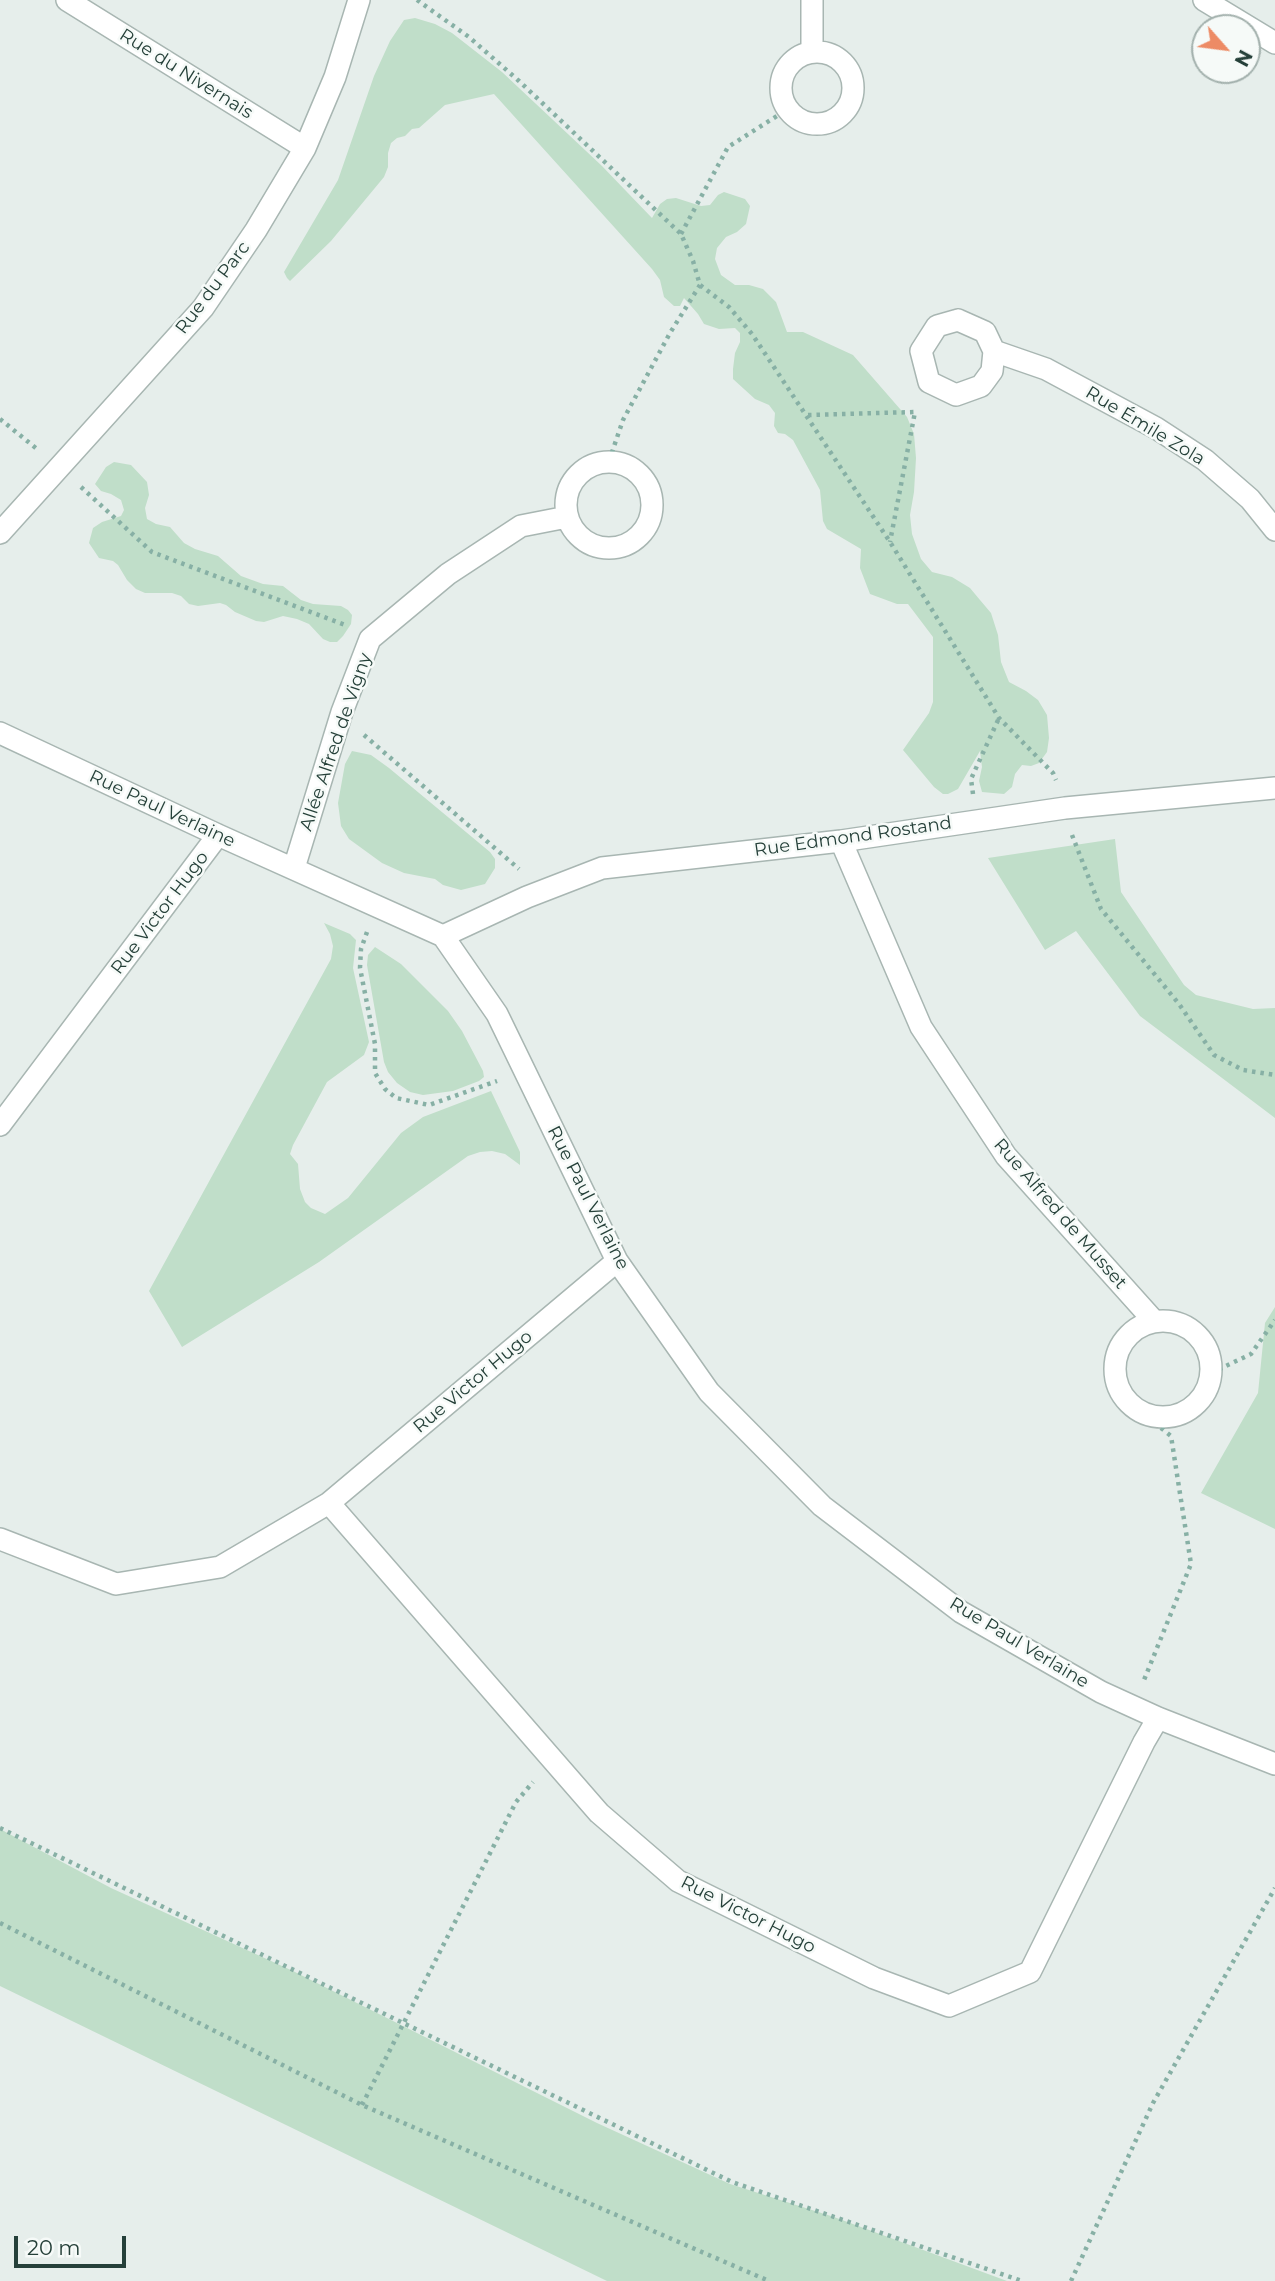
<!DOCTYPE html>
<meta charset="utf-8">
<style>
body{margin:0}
#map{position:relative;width:1275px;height:2281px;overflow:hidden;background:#e6eeeb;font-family:Montserrat,sans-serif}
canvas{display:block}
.north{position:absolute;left:1191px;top:14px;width:70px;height:70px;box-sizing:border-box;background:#f6faf8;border:2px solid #a2b0ac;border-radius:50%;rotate:118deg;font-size:19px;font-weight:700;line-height:28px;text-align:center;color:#254039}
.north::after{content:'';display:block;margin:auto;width:24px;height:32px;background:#ed8b65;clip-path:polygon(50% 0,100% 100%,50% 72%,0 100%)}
.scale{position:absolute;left:14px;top:2236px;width:112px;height:32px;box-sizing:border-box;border:4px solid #254039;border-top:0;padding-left:9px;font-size:21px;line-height:24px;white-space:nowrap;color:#254039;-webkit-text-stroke:5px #f6faf8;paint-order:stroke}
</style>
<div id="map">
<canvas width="1275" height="2281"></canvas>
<div class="north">N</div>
<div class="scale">20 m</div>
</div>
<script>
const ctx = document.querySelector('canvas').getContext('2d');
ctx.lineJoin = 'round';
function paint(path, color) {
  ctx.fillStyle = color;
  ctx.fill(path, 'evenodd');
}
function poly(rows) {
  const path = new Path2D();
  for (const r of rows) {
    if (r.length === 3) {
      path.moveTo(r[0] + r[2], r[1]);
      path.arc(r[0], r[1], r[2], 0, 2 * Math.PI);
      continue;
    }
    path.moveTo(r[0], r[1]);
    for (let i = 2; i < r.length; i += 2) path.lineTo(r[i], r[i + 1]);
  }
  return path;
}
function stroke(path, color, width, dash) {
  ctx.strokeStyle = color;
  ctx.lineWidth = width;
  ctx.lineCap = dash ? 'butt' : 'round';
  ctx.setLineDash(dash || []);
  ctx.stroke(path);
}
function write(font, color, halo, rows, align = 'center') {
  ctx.font = font + ' Montserrat,sans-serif';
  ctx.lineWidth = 5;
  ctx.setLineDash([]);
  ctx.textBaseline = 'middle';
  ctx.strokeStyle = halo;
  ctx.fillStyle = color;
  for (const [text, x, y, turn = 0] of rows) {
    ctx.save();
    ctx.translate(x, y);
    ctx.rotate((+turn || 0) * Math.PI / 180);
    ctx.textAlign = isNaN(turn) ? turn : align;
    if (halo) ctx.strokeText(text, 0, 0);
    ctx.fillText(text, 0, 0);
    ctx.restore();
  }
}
paint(poly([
 [415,18,435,24,452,33,502,72,602,166,652,218,660,204,667,199,676,198,701,206,710,205,718,195,724,192,745,199,750,206,746,224,737,232,726,237,717,248,715,259,721,275,735,285,749,285,763,289,776,302,787,332,803,332,853,355,907,417,914,434,916,458,914,492,910,515,912,534,921,559,932,572,952,577,970,588,980,600,991,613,998,635,1001,662,1009,682,1026,691,1038,700,1047,715,1049,738,1047,752,1039,763,1031,766,1022,765,1015,774,1012,787,1004,794,982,792,979,781,982,767,980,751,958,789,948,794,943,794,934,787,903,750,929,713,933,702,933,637,908,604,897,604,870,594,860,568,861,549,827,529,823,521,820,490,793,440,785,434,778,433,774,426,775,413,769,405,755,399,733,379,733,369,735,353,740,342,740,333,735,328,719,329,704,324,698,314,684,298,680,306,674,306,664,297,660,280,652,269,494,94,445,105,419,128,412,129,405,136,397,138,391,143,388,153,388,167,384,177,331,241,290,281,287,278,284,272,338,180,374,76,390,41,404,20],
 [114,462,131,465,147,482,149,495,145,508,147,519,156,524,170,527,184,543,195,549,218,556,241,576,263,584,283,586,301,600,313,604,341,606,348,610,352,615,351,624,343,636,337,642,330,642,323,639,309,624,297,619,283,616,264,622,256,621,235,612,226,605,220,603,198,606,189,604,181,596,172,593,145,593,136,589,127,580,118,565,113,561,99,558,89,543,93,528,102,522,121,516,124,510,121,500,111,494,101,491,95,484,106,467],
 [352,751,371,755,389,768,490,852,495,859,495,868,485,884,461,890,443,885,435,879,404,873,382,863,349,839,341,826,338,803,345,764],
 [1115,839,1121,892,1184,985,1196,995,1253,1009,1275,1008,1275,1118,1140,1016,1076,931,1045,950,988,858],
 [324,923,350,934,356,940,353,968,369,1042,364,1055,327,1082,293,1145,290,1154,298,1164,300,1189,305,1202,311,1208,325,1214,348,1198,401,1133,423,1117,491,1091,520,1152,520,1165,505,1154,492,1151,480,1152,468,1156,319,1262,182,1347,149,1291,331,959,333,946,330,934],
 [375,947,401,964,448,1011,462,1031,483,1071,484,1077,479,1081,453,1091,423,1095,410,1092,397,1083,388,1072,384,1062,367,965,368,955],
 [1275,1307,1275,1529,1201,1493,1258,1393,1265,1323],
 [0,1829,111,1888,293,1971,597,2123,730,2184,834,2217,1007,2281,607,2281,0,1986]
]), '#c0dec9');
const minor = poly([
 [67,0,305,148],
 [1204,0,1275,43],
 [817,88,36],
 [812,52,812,0],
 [958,320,985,332,994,351,992,371,981,386,956,395,929,382,921,351,937,326,958,320],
 [994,351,1046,369,1156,428,1205,460,1250,499,1275,530],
 [609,505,43],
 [0,533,203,308,256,230,305,148,335,77,359,0],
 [0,733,218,835,443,936,497,1014,617,1261,709,1392,822,1506,961,1612,1101,1692,1158,1718,1275,1764],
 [841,841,921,1027,1006,1156,1154,1321],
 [294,868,342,712,370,639,448,574,521,526,567,517],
 [443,936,527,897,602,868,841,841,1065,808,1275,788],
 [0,1125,218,835],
 [1163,1369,48],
 [329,1503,599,1813,678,1881,874,1978,949,2006,1030,1972,1144,1742,1158,1718],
 [0,1539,116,1584,220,1567,329,1503,617,1261]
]);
stroke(minor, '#a8b6b2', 24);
stroke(poly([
 [417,0,469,37,519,81,681,234,693,261,700,285,729,307,752,334,890,542,999,718,1053,773,1056,780],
 [681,234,728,147,788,109],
 [808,415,915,412,890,542],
 [0,419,37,449],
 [609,461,623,420,670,333,700,285],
 [81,487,152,552,345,625],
 [364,735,519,869],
 [973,794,971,779,999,718],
 [1072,835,1101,909,1179,1004,1214,1055,1243,1070,1275,1075],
 [367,932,361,949,360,968,375,1044,375,1073,385,1089,396,1098,429,1105,497,1081],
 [1211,1373,1251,1354,1275,1320],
 [1141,1412,1171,1436,1191,1564,1144,1680],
 [0,1828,732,2182,1022,2281],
 [0,1923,362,2105,769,2281],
 [362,2105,516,1802,533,1782],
 [1071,2281,1153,2103,1275,1888]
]), '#87b0a5', 4.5, [3.5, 5]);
stroke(minor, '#fff', 21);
write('18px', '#254039', '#f6faf8', [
 ["Rue du Nivernais",186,74,32],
 ["Rue du Parc",213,288,-53],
 ["Rue Émile Zola",1145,426,31],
 ["Allée Alfred de Vigny",336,742,-71],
 ["Rue Paul Verlaine",162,809,25],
 ["Rue Edmond Rostand",853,837,-8],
 ["Rue Victor Hugo",160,913,-53],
 ["Rue Paul Verlaine",588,1198,63],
 ["Rue Alfred de Musset",1060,1214,49],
 ["Rue Victor Hugo",473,1382,-40],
 ["Rue Paul Verlaine",1019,1643,31],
 ["Rue Victor Hugo",748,1915,27]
]);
</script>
